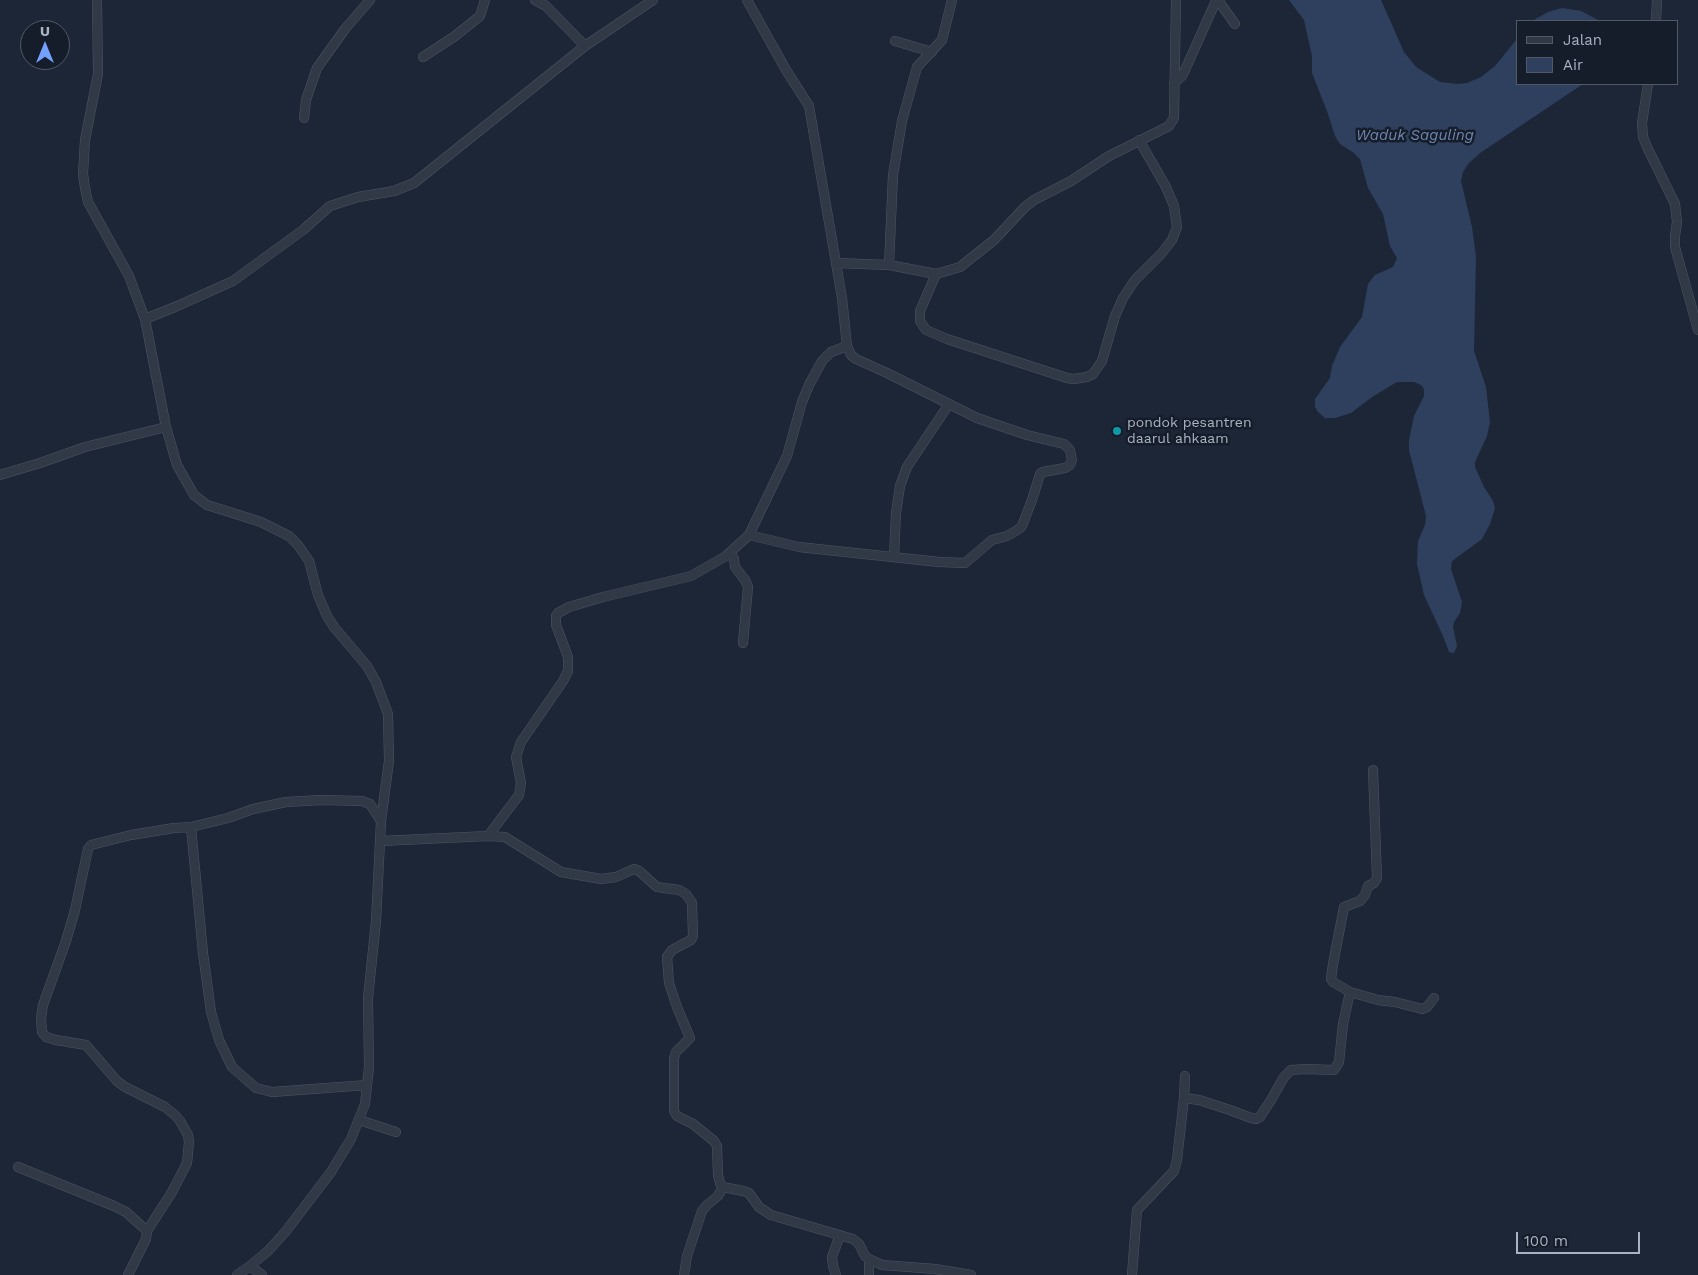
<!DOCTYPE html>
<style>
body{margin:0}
#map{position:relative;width:1698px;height:1275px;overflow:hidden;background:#1d2636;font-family:"Work Sans",sans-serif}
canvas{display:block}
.legend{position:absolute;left:1516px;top:20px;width:162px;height:65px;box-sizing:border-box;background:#161d2a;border:1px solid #515968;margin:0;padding:6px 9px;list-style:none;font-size:15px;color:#aab2c4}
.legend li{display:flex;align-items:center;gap:10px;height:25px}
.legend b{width:25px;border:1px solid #515968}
.north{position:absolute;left:20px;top:20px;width:50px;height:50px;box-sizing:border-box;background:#161d2a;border:1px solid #515968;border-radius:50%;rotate:0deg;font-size:14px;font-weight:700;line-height:20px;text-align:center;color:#aab2c4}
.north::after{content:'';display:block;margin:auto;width:18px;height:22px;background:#75a1fe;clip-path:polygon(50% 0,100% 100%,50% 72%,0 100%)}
.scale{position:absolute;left:1516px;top:1232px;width:124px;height:22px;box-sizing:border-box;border:2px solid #aab2c4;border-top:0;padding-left:6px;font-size:15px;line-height:18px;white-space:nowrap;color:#aab2c4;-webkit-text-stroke:4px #161d2a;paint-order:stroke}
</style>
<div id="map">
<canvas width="1698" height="1275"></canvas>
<ul class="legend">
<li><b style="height:6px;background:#313846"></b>Jalan</li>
<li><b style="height:14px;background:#2f405f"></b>Air</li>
</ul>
<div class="north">U</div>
<div class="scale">100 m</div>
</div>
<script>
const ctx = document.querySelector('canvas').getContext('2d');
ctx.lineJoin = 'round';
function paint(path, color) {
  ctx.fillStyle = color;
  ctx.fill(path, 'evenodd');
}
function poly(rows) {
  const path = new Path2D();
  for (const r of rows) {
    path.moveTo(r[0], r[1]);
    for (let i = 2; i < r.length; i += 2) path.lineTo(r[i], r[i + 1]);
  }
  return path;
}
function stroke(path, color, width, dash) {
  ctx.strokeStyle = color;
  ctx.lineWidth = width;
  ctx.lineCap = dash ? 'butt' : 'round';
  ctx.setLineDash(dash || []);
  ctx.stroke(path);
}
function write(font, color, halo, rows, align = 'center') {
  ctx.font = font + ' "Work Sans",sans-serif';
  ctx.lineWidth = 5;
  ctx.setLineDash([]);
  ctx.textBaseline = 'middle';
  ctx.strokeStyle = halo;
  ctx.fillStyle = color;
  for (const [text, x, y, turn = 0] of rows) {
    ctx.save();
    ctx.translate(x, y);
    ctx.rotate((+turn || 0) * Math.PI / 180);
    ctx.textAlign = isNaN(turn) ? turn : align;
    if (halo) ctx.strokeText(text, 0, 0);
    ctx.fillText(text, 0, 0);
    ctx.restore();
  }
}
paint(poly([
 [1289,0,1381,0,1404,52,1416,67,1440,82,1457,84,1467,83,1481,77,1495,66,1517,39,1517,84,1583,84,1480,153,1468,164,1463,172,1461,181,1472,227,1476,257,1474,351,1486,387,1490,422,1487,436,1475,462,1475,467,1484,487,1493,501,1495,508,1490,524,1482,539,1452,561,1451,569,1462,602,1460,613,1454,622,1453,627,1457,646,1454,653,1449,652,1448,649,1443,636,1424,595,1417,564,1418,541,1425,525,1426,516,1409,450,1409,440,1414,416,1424,396,1424,389,1421,385,1414,382,1397,382,1372,397,1351,413,1335,418,1325,418,1318,412,1315,407,1315,399,1330,378,1332,366,1340,347,1362,317,1368,284,1375,275,1393,267,1397,258,1390,246,1383,214,1368,188,1360,159,1354,153,1340,144,1335,136,1327,111,1312,73,1312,56,1304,20],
 [1562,8,1581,11,1600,21,1532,21,1548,12]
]), '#2f405f');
const minor = poly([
 [97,0,98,74,85,140,83,174,85,188,88,202,129,276,145,319,166,427,177,465,194,495,207,505,261,522,289,536,298,545,309,561,318,595,327,616,334,627,367,666,376,682,388,714,389,761,381,821,376,921,368,998,369,1067,365,1104,351,1139,331,1172,286,1231,268,1251,250,1266,237,1275],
 [535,0,546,6,585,46],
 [1656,21,1657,0],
 [895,41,932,52],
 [423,57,455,36,480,16,485,0],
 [1174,83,1182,76,1185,70,1215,3,1220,3,1235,24],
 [1648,84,1642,123,1643,137,1647,147,1675,204,1677,222,1675,236,1675,247,1698,330],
 [304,118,306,100,317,68,345,29,370,0],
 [836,263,889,265,936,274,960,267,994,240,1025,207,1034,200,1071,181,1109,156,1169,126,1174,118,1176,0],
 [889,265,893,175,902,121,917,67,942,40,952,0],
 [936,274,920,311,920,321,926,330,947,339,1067,378,1074,379,1087,377,1093,374,1102,361,1115,316,1123,298,1135,280,1161,254,1172,240,1177,227,1174,206,1166,187,1139,140],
 [145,319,175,307,233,281,303,230,330,206,358,197,394,191,414,183,585,46,653,0],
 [0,475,40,463,85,447,166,427],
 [749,535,787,456,802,402,809,385,822,361,831,352,847,346],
 [730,553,734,559,735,567,745,580,748,587,743,643],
 [894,557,896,513,900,486,907,467,949,404],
 [1373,770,1377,878,1374,883,1368,886,1365,895,1360,901,1344,907,1333,964,1331,979,1333,982,1350,992,1378,1000,1395,1002,1422,1009,1427,1007,1434,998],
 [191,827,203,953,211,1012,219,1040,232,1067,256,1088,272,1092,367,1085],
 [488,836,519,795,521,783,516,757,521,742,563,681,568,671,568,657,556,625,556,616,558,613,569,607,603,597,691,576,726,556,749,535,799,547,939,562,965,563,992,540,1007,536,1019,529,1022,526,1032,500,1040,474,1043,472,1065,468,1070,465,1072,460,1070,450,1064,444,1027,435,977,418,887,373,856,359,851,355,847,346,842,298,809,106,786,70,747,0],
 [381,841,488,836,505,837,561,872,601,879,616,877,634,869,639,871,657,887,679,890,686,894,692,903,693,936,691,940,672,950,667,957,669,983,677,1007,690,1038,676,1052,674,1058,674,1111,677,1116,693,1124,714,1141,717,1146,718,1175,720,1183,723,1187,718,1196,707,1205,702,1211,687,1256,684,1275],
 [1184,1098,1185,1076],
 [359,1120,396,1132],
 [18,1167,114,1206,126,1212,147,1231,172,1192,187,1163,189,1142,188,1135,180,1121,176,1116,165,1107,125,1087,117,1081,86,1045,56,1040,46,1037,42,1032,41,1018,43,1005,66,941,75,910,88,849,91,845,131,835,174,828,191,827,228,818,253,809,286,802,321,800,362,801,370,804,381,821],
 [723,1187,743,1191,749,1193,759,1207,771,1215,853,1239,859,1244,865,1256,869,1259,882,1265,935,1269,971,1275],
 [250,1266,262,1275],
 [128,1275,146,1239,147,1231],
 [836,1275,833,1266,832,1257,840,1235],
 [869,1275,869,1259],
 [1132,1275,1137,1210,1174,1171,1177,1160,1184,1098,1199,1100,1230,1110,1251,1118,1256,1119,1260,1117,1271,1100,1284,1077,1291,1070,1306,1069,1334,1070,1339,1062,1343,1024,1350,992]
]);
stroke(minor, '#4e5565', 10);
stroke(minor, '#313846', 9);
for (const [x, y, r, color] of [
 [1117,431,5,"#0f9aa8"]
]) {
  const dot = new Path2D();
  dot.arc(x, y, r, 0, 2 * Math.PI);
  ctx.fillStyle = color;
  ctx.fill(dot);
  stroke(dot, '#161d2a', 2);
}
write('14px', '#aab2c4', '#161d2a', [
 ["pondok pesantren",1127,423],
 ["daarul ahkaam",1127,439]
], 'left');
write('italic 15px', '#7086af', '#161d2a', [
 ["Waduk Saguling",1415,136]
]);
</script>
